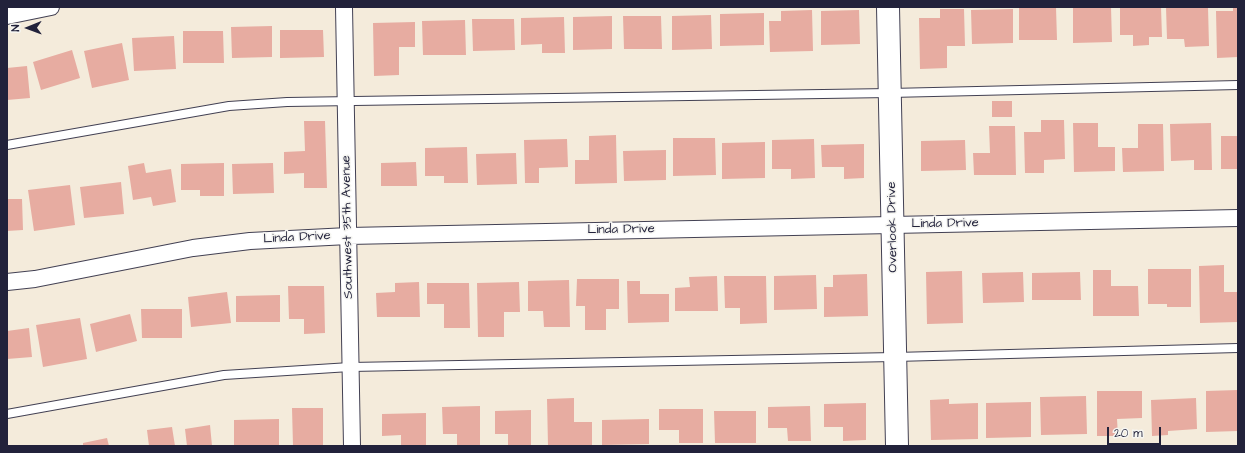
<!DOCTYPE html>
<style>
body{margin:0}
#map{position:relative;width:1245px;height:453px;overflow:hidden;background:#f4ebdb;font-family:"Architects Daughter",sans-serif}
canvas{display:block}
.frame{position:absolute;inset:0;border:8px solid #22223b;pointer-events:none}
.north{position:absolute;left:8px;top:8px;width:40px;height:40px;-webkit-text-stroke:3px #f6f6f2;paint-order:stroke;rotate:269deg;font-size:11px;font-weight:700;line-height:16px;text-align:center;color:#22223b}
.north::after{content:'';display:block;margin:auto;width:14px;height:18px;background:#22223b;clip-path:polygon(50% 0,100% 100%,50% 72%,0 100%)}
.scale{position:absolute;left:1107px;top:427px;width:54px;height:18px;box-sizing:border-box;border:2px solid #22223b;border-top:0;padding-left:5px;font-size:12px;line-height:14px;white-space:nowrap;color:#22223b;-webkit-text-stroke:3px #f6f6f2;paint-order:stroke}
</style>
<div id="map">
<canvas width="1245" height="453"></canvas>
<div class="frame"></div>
<div class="north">N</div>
<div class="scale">20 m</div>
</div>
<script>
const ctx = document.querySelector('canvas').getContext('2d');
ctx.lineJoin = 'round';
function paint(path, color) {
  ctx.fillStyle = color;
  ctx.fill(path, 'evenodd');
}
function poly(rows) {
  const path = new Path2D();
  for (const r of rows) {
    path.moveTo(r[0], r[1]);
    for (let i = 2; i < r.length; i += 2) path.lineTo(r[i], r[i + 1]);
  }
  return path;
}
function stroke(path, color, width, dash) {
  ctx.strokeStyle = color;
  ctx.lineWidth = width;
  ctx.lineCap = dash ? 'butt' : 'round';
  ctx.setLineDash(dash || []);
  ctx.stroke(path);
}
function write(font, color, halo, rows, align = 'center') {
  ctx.font = font + ' "Architects Daughter",sans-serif';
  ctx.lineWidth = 3;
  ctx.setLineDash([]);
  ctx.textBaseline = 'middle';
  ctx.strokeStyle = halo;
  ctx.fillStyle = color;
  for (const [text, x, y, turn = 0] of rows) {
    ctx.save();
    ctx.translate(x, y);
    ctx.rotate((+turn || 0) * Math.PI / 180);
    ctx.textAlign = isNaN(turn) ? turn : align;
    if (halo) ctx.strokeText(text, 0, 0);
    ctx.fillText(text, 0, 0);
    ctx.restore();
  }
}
paint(poly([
 [1056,7,1057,40,1019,40,1019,8],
 [1073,7,1111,7,1112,42,1073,43],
 [1120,7,1161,7,1162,37,1149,37,1149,45,1133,46,1133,35,1120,35],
 [1166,7,1208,7,1209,46,1185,47,1184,39,1167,39],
 [1233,7,1238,7,1238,57,1217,58,1216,11,1233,11],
 [940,9,964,9,965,46,947,46,947,68,920,69,919,18,940,18],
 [1013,9,1013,43,972,44,971,10],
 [812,10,813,51,770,52,769,21,781,21,781,11],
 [859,10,860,44,821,45,821,11],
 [764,13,764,45,720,46,720,14],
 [711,15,712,49,672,50,672,16],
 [612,16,612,49,573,50,573,17],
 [623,16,661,16,662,49,624,49],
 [564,17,565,53,542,53,542,44,521,45,521,18],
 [472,19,514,19,515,50,473,51],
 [465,20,466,55,423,55,422,21],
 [415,22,415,47,399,47,399,75,374,76,373,23],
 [272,26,272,57,232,58,231,27],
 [280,30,323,30,324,57,280,58],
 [183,31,223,31,224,63,183,63],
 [174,36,176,69,134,71,132,38],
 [122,43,129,80,92,88,84,51],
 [72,50,80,78,41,90,33,62],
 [27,66,30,98,7,100,7,68],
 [992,101,1012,101,1012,117,992,117],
 [1041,120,1064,120,1065,159,1044,160,1044,173,1025,173,1024,132,1041,132],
 [304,121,325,121,327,188,304,188,304,173,284,174,284,152,305,151],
 [1073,123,1098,123,1098,147,1115,147,1115,171,1074,172],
 [1211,123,1212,170,1194,170,1194,160,1171,161,1170,124],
 [1138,124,1163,124,1164,171,1123,172,1122,148,1138,148],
 [989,126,1015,126,1016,175,974,175,973,153,990,153],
 [616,135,617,183,575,184,575,160,589,160,589,136],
 [1221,136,1238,136,1238,169,1221,169],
 [673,138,715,138,716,175,673,176],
 [567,139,568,167,539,168,539,183,525,183,524,140],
 [814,139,815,178,791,179,791,169,772,169,772,140],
 [965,140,966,170,921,171,921,141],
 [765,142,765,178,722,179,722,143],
 [864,144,864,178,844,179,844,167,822,167,821,145],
 [467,147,468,183,444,183,444,176,425,176,425,148],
 [666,150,666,180,624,181,623,151],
 [516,153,517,184,477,185,476,154],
 [416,162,417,186,381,186,381,163],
 [144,163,146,173,171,169,176,202,153,206,151,197,133,200,128,166],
 [224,163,224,196,200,196,200,190,181,190,181,164],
 [273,163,274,193,233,194,232,164],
 [121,182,124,214,84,218,80,187],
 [70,185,75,225,34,231,28,190],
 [7,199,22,199,23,230,7,231],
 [1224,265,1224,292,1238,292,1238,322,1200,323,1199,266],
 [1148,269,1191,269,1191,307,1167,307,1167,304,1148,304],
 [1093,270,1111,270,1111,286,1138,286,1139,316,1093,316],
 [962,271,963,323,927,324,926,272],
 [1023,272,1024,302,983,303,982,273],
 [1080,272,1081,300,1032,300,1032,273],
 [867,274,868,316,824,317,824,287,833,287,833,275],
 [816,275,817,309,774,310,774,276],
 [717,276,718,311,675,311,675,288,690,287,689,277],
 [724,276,766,276,767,323,740,324,740,308,725,308],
 [577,279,619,279,619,309,606,309,606,330,585,330,585,306,576,306],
 [569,280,570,327,544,327,543,311,528,311,528,281],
 [627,281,640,281,640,294,669,294,669,322,628,323],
 [419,282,420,317,377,317,376,293,395,292,395,283],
 [519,282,520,312,504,312,504,337,478,337,477,283],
 [427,283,469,283,470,328,444,328,444,304,427,304],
 [288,286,324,286,325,333,304,334,304,319,289,319],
 [227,292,231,323,191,327,188,297],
 [280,295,280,322,236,322,236,296],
 [141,309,182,309,182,338,142,338],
 [130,314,137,341,96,352,90,324],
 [80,318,87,359,43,367,36,325],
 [29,328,32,357,7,359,7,331],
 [1238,390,1238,431,1206,432,1206,391],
 [1097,391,1142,391,1142,418,1117,419,1118,436,1097,436],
 [1086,396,1087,434,1041,435,1040,397],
 [574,398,574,422,592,422,592,446,548,446,547,399],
 [1196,398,1197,429,1168,431,1168,435,1152,436,1151,400],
 [949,399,949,404,978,403,978,439,931,440,930,400],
 [1031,402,1031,437,986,438,986,403],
 [866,403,866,440,843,441,843,427,824,427,824,404],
 [480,406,480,446,457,446,457,434,443,434,442,407],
 [810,406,811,441,788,441,787,428,768,428,768,407],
 [292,408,323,408,323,446,293,446],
 [659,409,703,409,703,443,679,443,679,430,659,430],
 [531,410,531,446,508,446,508,434,495,434,495,411],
 [714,411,756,411,756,443,715,443],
 [426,413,426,446,401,446,401,435,382,436,382,414],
 [279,419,279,446,234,446,234,420],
 [649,419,649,444,602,445,602,420],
 [210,425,212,446,187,446,185,429],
 [172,427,175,446,149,446,147,430],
 [107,438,109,446,83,446,83,443]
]), '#e7aca1');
const lane = poly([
 [7,145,229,106,287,102,890,93,1238,85],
 [7,414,224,375,350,367,895,357,1238,348]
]);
const street = poly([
 [344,7,352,446],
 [7,16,51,7],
 [7,282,35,279,193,248,250,241,348,236,1238,218]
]);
const secondary = poly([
 [888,7,897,446]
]);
stroke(lane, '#424053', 10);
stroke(street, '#424053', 18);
stroke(secondary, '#424053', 24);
stroke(lane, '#fff', 8);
stroke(street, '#fff', 16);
stroke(secondary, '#fff', 22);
write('13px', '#22223b', '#f6f6f2', [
 ["Linda Drive",945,224,-1],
 ["Southwest 35th Avenue",348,227,-91],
 ["Overlook Drive",893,227,-91],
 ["Linda Drive",621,230,-1],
 ["Linda Drive",297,238,-3]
]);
</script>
